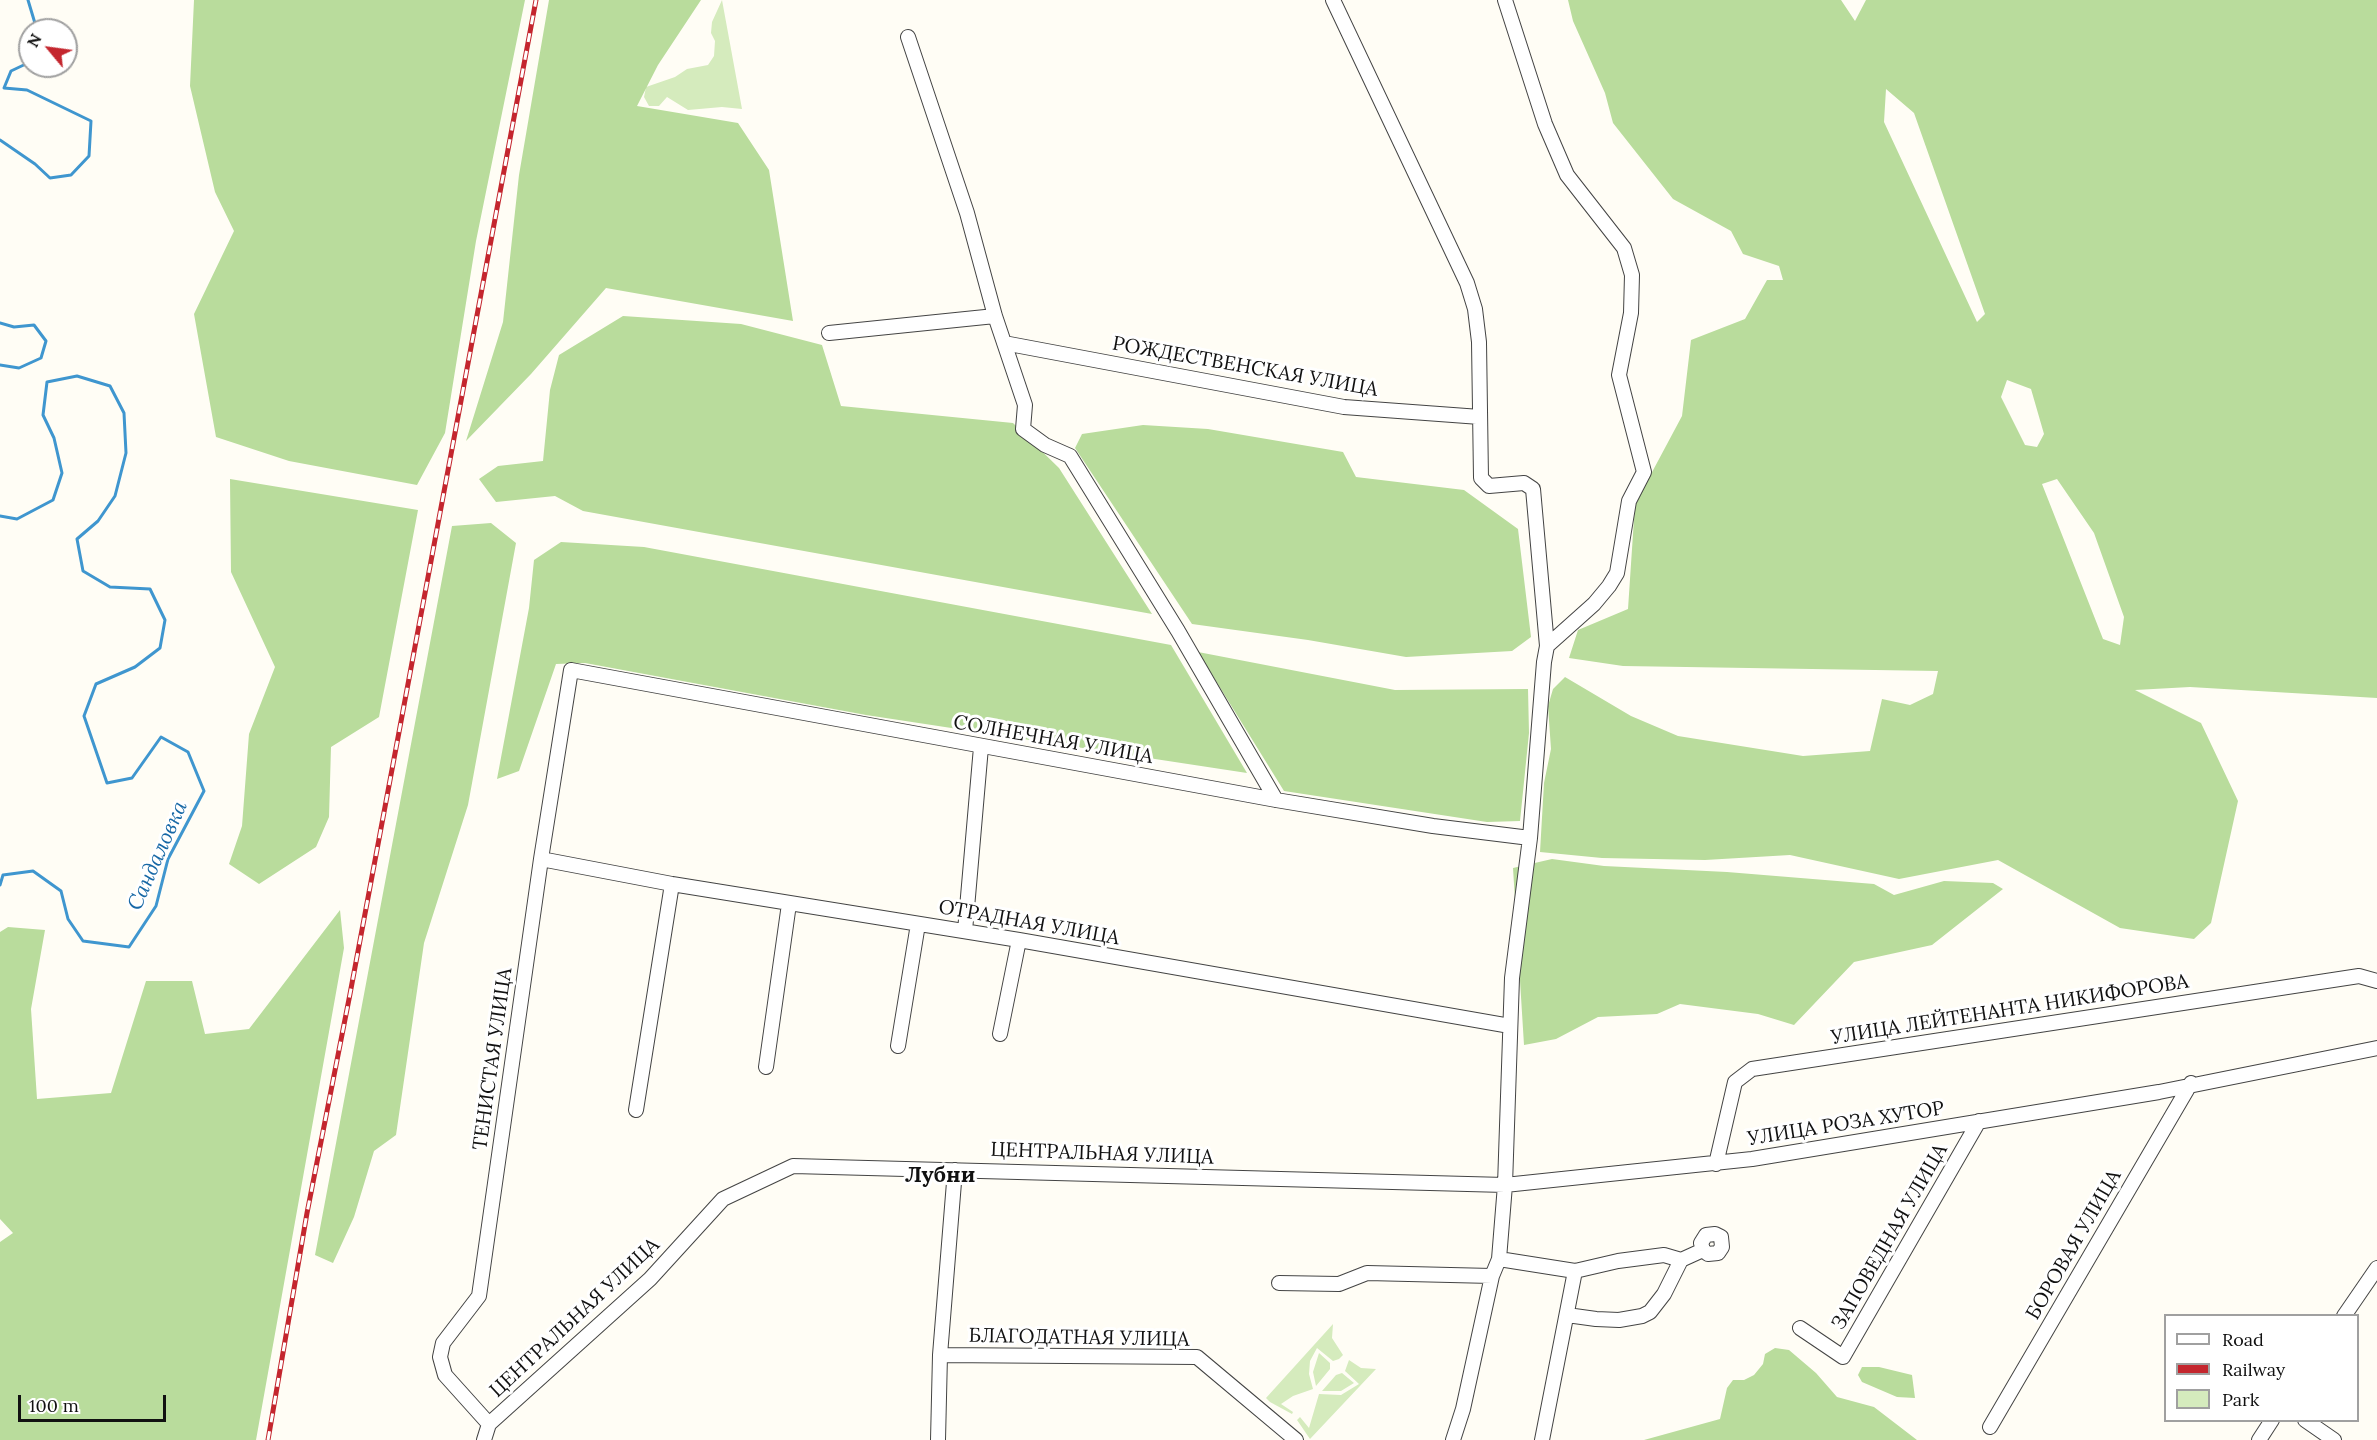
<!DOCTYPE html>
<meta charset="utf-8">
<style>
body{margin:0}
#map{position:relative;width:2377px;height:1440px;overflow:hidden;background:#fffdf5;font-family:Lora,serif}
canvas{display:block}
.legend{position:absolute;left:2164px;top:1314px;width:195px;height:108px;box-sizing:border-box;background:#fff;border:2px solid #a0a0a0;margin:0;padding:8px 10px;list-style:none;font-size:18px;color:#111}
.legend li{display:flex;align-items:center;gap:12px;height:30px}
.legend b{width:30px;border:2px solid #a0a0a0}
.north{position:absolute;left:18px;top:18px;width:60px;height:60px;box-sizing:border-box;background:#fff;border:2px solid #a0a0a0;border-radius:50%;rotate:299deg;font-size:16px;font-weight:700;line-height:24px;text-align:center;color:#111}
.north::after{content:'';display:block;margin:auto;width:21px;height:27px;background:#c4262e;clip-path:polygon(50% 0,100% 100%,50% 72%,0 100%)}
.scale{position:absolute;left:18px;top:1395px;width:148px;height:27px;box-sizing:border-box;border:3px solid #111;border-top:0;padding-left:8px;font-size:18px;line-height:21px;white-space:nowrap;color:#111;-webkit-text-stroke:4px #fff;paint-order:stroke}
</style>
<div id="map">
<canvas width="2377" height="1440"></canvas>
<ul class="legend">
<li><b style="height:8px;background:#fff"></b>Road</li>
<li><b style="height:8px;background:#c4262e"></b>Railway</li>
<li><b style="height:16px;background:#d5ebbd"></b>Park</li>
</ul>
<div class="north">N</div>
<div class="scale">100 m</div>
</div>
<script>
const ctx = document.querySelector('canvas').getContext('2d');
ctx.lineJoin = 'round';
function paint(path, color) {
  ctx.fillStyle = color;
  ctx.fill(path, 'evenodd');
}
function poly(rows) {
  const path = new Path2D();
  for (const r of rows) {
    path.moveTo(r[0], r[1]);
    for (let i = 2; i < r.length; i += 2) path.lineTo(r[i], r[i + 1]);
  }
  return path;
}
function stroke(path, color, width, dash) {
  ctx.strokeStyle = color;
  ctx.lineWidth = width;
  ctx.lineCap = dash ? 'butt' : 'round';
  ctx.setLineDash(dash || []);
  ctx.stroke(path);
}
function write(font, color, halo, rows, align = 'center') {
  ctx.font = font + ' Lora,serif';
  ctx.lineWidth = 6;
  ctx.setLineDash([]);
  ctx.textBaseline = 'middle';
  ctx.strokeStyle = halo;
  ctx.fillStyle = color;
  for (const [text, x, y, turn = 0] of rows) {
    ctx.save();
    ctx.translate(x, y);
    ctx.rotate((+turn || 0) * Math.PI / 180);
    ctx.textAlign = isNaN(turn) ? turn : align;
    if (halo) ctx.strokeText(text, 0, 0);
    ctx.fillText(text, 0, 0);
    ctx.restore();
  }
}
paint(poly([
 [722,0,742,109,722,107,688,110,667,97,659,106,649,106,644,97,646,87,675,77,687,69,708,65,714,56,715,41,711,33,712,22],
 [1333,1324,1332,1338,1343,1355,1339,1359,1333,1361,1317,1348,1310,1361,1309,1374,1313,1389,1293,1396,1281,1404,1293,1412,1292,1414,1270,1402,1266,1398],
 [1319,1353,1330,1363,1330,1369,1316,1386,1313,1372],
 [1349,1360,1361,1368,1376,1369,1310,1439,1297,1420,1300,1417,1309,1428,1319,1394,1341,1395,1359,1384,1345,1371],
 [1342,1373,1354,1383,1341,1391,1322,1391,1336,1375]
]), '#d5ebbd');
paint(poly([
 [194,0,525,0,476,241,445,433,417,485,289,461,216,437,194,314,234,231,215,192,190,86],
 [549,0,701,0,658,65,637,106,738,123,769,170,793,321,606,288,531,374,466,441,503,322,519,175],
 [1568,0,1841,0,1855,21,1866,0,2377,0,2377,698,2190,687,2135,690,2201,723,2238,801,2211,923,2194,939,2120,928,1998,860,1899,879,1790,855,1705,860,1602,858,1540,852,1544,783,1551,749,1548,706,1553,689,1565,677,1631,716,1678,736,1803,756,1870,751,1882,699,1910,705,1933,694,1938,671,1623,666,1569,658,1578,630,1628,609,1635,504,1682,416,1691,340,1745,319,1767,280,1783,280,1779,266,1743,254,1731,231,1673,199,1613,123,1605,93,1573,21],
 [1886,89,1914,113,1985,314,1977,322,1884,122],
 [2007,380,2031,389,2044,434,2037,447,2025,445,2001,397],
 [2057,479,2094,533,2124,617,2120,645,2103,639,2042,484],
 [623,316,741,324,822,345,841,406,1013,423,1059,468,1152,614,583,511,555,496,496,502,479,479,498,466,543,461,550,390,559,355],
 [1143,425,1208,429,1343,452,1356,477,1464,490,1518,529,1531,637,1512,651,1406,657,1308,640,1192,624,1075,448,1082,434],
 [230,479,418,510,379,717,331,747,329,817,316,847,259,884,229,864,242,826,249,734,275,667,231,572],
 [491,523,516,543,468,805,424,943,396,1135,374,1151,354,1217,333,1263,315,1255,452,526],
 [561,542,644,547,1171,645,1247,773,866,715,585,663,556,664,519,771,497,779,529,608,534,560],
 [1198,652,1395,690,1528,689,1529,733,1520,821,1487,822,1284,791],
 [1552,859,1604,866,1727,872,1874,884,1894,895,1944,881,1993,883,2003,889,1932,945,1854,962,1794,1025,1758,1014,1680,1004,1657,1014,1598,1017,1556,1039,1524,1045,1513,868],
 [340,910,344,948,256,1440,0,1440,0,1242,13,1233,0,1219,0,932,8,927,45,930,31,1009,37,1099,111,1093,146,981,192,981,205,1034,249,1029],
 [1775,1348,1789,1350,1816,1373,1837,1397,1874,1407,1917,1440,1644,1440,1720,1419,1727,1388,1733,1380,1744,1380,1754,1375,1763,1364,1765,1354],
 [1862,1367,1879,1367,1912,1375,1915,1398,1897,1397,1862,1382,1858,1375]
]), '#b9dc9c');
stroke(poly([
 [28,0,37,30],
 [0,140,35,164,50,178,71,175,89,156,91,121,27,90,4,88,11,71,30,62],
 [0,323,14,327,34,325,46,341,41,358,19,368,0,365],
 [0,516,17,519,53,500,62,473,54,438,43,415,47,382,77,376,110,386,124,413,126,453,115,496,98,521,77,539,83,571,110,587,150,589,165,620,160,648,135,667,96,684,84,716,107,783,132,778,161,737,188,752,204,791,168,859,156,906,129,947,83,941,68,919,61,891,33,871,3,875,0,885]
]), '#3f96cf', 3);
const minor = poly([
 [1333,0,1467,283,1475,309,1479,342,1481,478,1489,486,1524,483,1533,489,1547,646,1544,662,1530,838,1512,978,1505,1185,1499,1259,1492,1276,1463,1409,1453,1440],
 [1505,0,1545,124,1567,175,1624,248,1632,275,1631,313,1619,375,1644,472,1629,501,1617,573,1609,586,1594,604,1547,646],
 [908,37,967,213,995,316,1025,405,1023,429,1045,445,1070,456,1178,631,1276,800],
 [829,333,995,316],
 [1004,343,1344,407,1480,417],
 [541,859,672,884,1019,940,1510,1026],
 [965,931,981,747],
 [1000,1034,1019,940],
 [898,1046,918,924],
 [766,1067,789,904],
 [636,1110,672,884],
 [1716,1164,1735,1082,1752,1069,2359,976,2377,981],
 [1499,1259,1575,1271,1618,1261,1664,1255,1681,1260,1703,1250,1708,1254,1718,1253,1722,1247,1721,1237,1715,1234,1706,1235,1701,1243,1703,1250],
 [1279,1283,1339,1284,1367,1273,1492,1276],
 [1567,1315,1596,1319,1619,1320,1642,1316,1650,1312,1664,1294,1681,1260],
 [2344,1316,2377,1268],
 [1800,1328,1843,1357,1979,1121],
 [940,1355,1197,1357,1296,1440],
 [2305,1420,2334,1440],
 [489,1424,445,1375,440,1357,443,1343,479,1296,541,859,571,670,1276,800,1433,826,1530,838],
 [1990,1427,2191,1083],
 [484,1440,489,1424,650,1279,723,1199,793,1166,1505,1185,1752,1159,2159,1092,2377,1048],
 [938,1440,940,1355,955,1170],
 [1542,1440,1575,1271],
 [2259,1440,2272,1420]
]);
stroke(minor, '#444', 16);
stroke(minor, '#fff', 14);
const rail = poly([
 [268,1440,307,1213,350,994,536,0]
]);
stroke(rail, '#c4262e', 5);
stroke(rail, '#fff', 3, [9]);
write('20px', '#111', '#fff', [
 ["РОЖДЕСТВЕНСКАЯ УЛИЦА",1245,367,10],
 ["СОЛНЕЧНАЯ УЛИЦА",1053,740,10],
 ["ОТРАДНАЯ УЛИЦА",1029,923,10],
 ["УЛИЦА ЛЕЙТЕНАНТА НИКИФОРОВА",2010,1010,-9],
 ["ТЕНИСТАЯ УЛИЦА",493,1059,-82],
 ["УЛИЦА РОЗА ХУТОР",1846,1124,-9],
 ["ЦЕНТРАЛЬНАЯ УЛИЦА",1102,1154,2],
 ["ЗАПОВЕДНАЯ УЛИЦА",1890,1237,-60],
 ["БОРОВАЯ УЛИЦА",2074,1245,-60],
 ["ЦЕНТРАЛЬНАЯ УЛИЦА",575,1318,-43],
 ["БЛАГОДАТНАЯ УЛИЦА",1079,1338,1]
]);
write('italic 21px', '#1768a6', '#fff', [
 ["Сандаловка",158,856,-66]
]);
write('bold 22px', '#111', '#fff', [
 ["Лубни",940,1176]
]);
</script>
